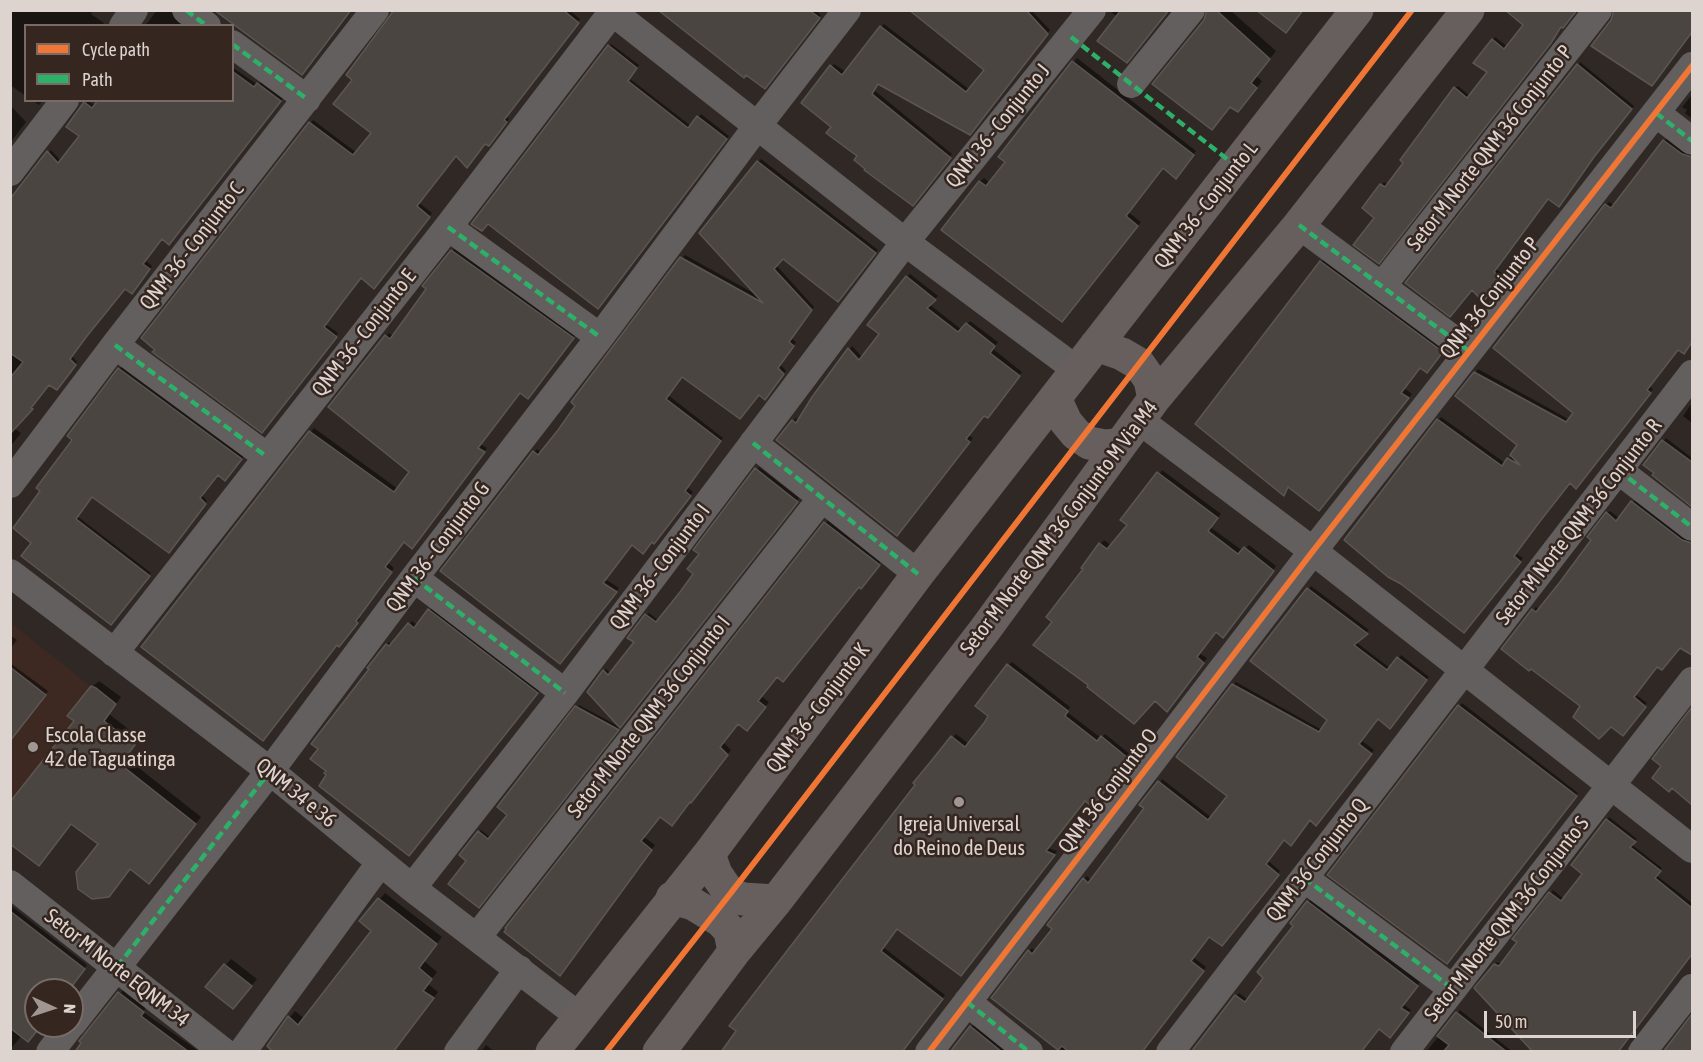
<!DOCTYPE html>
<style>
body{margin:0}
#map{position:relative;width:1703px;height:1062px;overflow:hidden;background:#302825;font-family:"Asap Condensed",sans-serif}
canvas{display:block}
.frame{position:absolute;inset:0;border:12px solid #ddd3cf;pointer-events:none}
.legend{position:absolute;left:24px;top:24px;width:210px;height:78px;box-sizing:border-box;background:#352620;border:2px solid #786b66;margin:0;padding:8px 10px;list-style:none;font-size:18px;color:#ddd3cf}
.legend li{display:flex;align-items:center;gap:12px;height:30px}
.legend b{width:30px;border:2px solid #786b66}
.north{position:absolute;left:24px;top:978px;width:60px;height:60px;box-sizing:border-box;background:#352620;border:2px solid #786b66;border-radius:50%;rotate:93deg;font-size:16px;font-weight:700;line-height:24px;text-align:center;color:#ddd3cf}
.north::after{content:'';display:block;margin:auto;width:21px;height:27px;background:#a09794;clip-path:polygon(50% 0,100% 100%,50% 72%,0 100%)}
.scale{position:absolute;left:1484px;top:1011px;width:152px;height:27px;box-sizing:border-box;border:3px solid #ddd3cf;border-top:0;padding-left:8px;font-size:18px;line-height:21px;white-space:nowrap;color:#ddd3cf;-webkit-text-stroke:4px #352620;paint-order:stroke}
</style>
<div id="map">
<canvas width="1703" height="1062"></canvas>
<div class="frame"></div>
<ul class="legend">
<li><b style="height:8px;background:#f07635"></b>Cycle path</li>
<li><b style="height:8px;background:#2db169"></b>Path</li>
</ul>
<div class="north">N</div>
<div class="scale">50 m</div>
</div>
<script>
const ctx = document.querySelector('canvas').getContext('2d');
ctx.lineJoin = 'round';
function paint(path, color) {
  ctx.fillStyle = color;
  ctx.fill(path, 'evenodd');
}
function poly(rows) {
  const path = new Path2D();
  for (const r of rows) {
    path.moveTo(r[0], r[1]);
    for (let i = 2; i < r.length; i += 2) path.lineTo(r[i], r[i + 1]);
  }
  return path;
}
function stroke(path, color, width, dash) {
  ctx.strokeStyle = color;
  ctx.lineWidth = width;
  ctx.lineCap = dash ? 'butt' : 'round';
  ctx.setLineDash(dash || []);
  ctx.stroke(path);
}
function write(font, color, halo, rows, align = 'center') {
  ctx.font = font + ' "Asap Condensed",sans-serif';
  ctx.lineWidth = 5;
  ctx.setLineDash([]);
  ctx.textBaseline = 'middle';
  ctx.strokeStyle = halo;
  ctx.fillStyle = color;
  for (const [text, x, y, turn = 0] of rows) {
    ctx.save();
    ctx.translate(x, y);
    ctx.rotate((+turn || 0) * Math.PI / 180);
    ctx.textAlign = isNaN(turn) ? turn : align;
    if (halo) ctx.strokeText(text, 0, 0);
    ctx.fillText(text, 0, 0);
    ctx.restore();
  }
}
paint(poly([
 [11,623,99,693,11,801]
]), '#3d2922');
paint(poly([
 [10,10,93,10,91,14,104,23,102,26,26,26,26,96,10,85],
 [157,10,170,10,185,26,145,26],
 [396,10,569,10,580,19,506,116,509,119,491,142,456,155,419,203,432,213,377,284,362,277,325,324,338,333,265,428,310,123,313,120,357,153,373,133,354,79],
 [661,10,815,10,821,15,767,85],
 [911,10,1031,10,1050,30,973,130,879,83,874,90,952,154,916,201,859,156,833,126,832,66,834,64,846,72,884,24,970,90,986,69],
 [1114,10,1168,10,1118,17,1112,13],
 [1209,10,1230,10,1276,51,1256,76,1262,81,1245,103,1230,106,1205,21],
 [1576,10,1381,259,1376,217,1382,185,1384,182,1388,185,1455,88,1458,86,1470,96,1489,72,1493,40,1495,37,1508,47],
 [611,44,639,65,629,78,691,126,701,114,729,136,601,304,609,46],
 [1077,58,1196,151,1179,173,1163,166,1128,212,1141,222,1066,317,944,230,980,182,984,178,990,183,1007,162,1000,156],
 [1580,62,1634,106,1597,152,1548,197,1495,268,1504,275,1486,297,1473,288],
 [232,67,258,85,261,82,283,98,171,240,162,238,145,260,152,266,134,289,126,287,90,332,72,356,77,362,59,385,49,383,32,404,34,405,14,428,21,433,10,447,10,200,51,150,61,161,81,136,86,103,88,101,96,106,232,100],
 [1692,95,1692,119,1685,113,1687,110,1682,107],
 [32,100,43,100,39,105],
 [10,105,26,122,10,143],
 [1667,138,1692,155,1692,308,1632,261,1649,386,1653,389,1579,484,1571,481,1515,553,1523,558,1467,628,1438,420,1441,417,1505,463,1513,455,1519,445,1457,396,1478,369,1570,420,1575,412,1495,348,1606,205,1609,202,1615,206],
 [761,159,878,250,841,297,783,257,776,265,814,307,791,338,796,342,780,364,786,371,768,395,682,376,668,395,723,438,687,487,693,492,657,539,632,543,605,579,619,588,563,659,443,570,534,452,537,449,542,453,685,255,757,295,758,162],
 [456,247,576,334,531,393,521,392,480,444,487,448,415,543,405,540,388,563,394,568,358,617,360,619,342,641,143,646,314,428,398,489,411,472,386,336,389,333,393,336,428,289,424,286],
 [1325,258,1446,347,1431,367,1421,367,1404,388,1412,394,1353,468,1289,486,1283,494,1321,262],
 [910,274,938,296,929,304,962,330,970,321,998,342,993,349,1022,372,991,413,984,415,968,435,973,438,900,531,793,421,796,418,800,420,852,346,863,358,881,334,907,277],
 [122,366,244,456,228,477,218,473,202,495,207,501,172,549,92,496,77,516,151,573,113,621,33,542,42,491,74,440,69,436],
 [1692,403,1692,423,1683,416],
 [1666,438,1692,458,1692,505,1654,475,1656,473,1645,464],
 [759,467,799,498,623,724,604,671,606,669,611,674,636,642,646,615,649,613,659,621,695,574],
 [1162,470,1221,514,1210,527,1243,551,1249,545,1276,566,1227,633,1216,631,1199,653,1207,658,1171,706,1054,621,1085,569,1083,567,1104,540,1112,546,1129,525],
 [1635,500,1685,538,1692,541,1692,646,1688,651,1680,646,1657,665,1635,694,1647,703,1625,732,1582,706,1503,649,1533,610,1536,607,1540,610,1593,539,1607,513,1610,511,1620,519],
 [829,519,882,560,865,583,859,585,778,676,761,696,769,702,751,725,738,723,723,742,731,750,695,797,660,815,644,837,655,845,564,970,507,928],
 [1311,586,1369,630,1356,642,1390,668,1401,655,1429,677,1392,724,1378,718,1361,740,1374,750,1319,821,1311,819,1284,839,1267,860,1280,871,1225,941,1210,935,1193,957,1206,967,1141,1052,1063,1052,993,997,1029,951,1032,948,1036,952,1054,929,1049,925,1084,879,1087,876,1092,881,1146,808,1162,779,1212,818,1229,796,1233,685,1236,682,1322,730,1329,719,1252,661],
 [432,608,540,690,412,852,328,774,371,669,389,642,392,644,412,621,417,625],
 [10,635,17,640,10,649],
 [1012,662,1070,707,1067,712,1101,738,1105,734,1131,755,1096,802,1085,800,1048,848,1057,851,964,971,897,928,883,947,945,995,902,1052,814,1052,918,785,933,760,956,734,969,744,985,724,1009,665],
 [10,663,48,691,10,739],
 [99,681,121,697,109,714,140,738,125,757,201,817,155,876,100,844,76,721,92,687],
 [1462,703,1578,793,1450,959,1329,874],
 [579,705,620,727,481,904,468,861,479,832,481,830,491,838,509,815],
 [1692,710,1692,803,1672,787,1663,766,1654,759],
 [1609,817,1637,839,1631,844,1662,868,1656,875,1692,903,1692,952,1617,1052,1495,965,1497,962,1502,964,1519,941,1515,939,1553,890,1564,899,1584,873],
 [385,893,442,937,424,961,437,972,428,984,438,992,393,1052,281,1052,290,1017,295,1011,305,1019,373,931,361,921],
 [1311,899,1420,982,1403,1004,1411,1010,1393,1033,1379,1027,1193,1052,1239,993,1248,1000,1265,977,1295,926,1292,923],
 [10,905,87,965,68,990,36,990,36,1026,40,1026,32,1037,22,1035,10,1050],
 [231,959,257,979,239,1001,208,986],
 [123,990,146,1008,143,1012,200,1052,76,1052],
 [1460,1010,1513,1052,1426,1052],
 [974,1024,1007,1052,951,1052],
 [486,1045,495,1052,481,1052]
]), '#0007');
const building = poly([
 [214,10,351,10,302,75,214,10],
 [394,10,563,10,579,23,504,120,507,122,489,146,485,144,467,168,456,156,417,206,430,217,374,289,361,278,344,300,324,327,337,337,262,433,152,352,155,350,141,338,309,122,353,155,371,133,333,104,352,80,346,75,394,10],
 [658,10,809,10,820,18,765,89,746,75,744,78,658,10],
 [909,10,1026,10,1048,34,970,135,878,84,872,94,951,158,913,206,864,170,865,169,854,160,857,156,826,133,831,127,801,103,830,65,842,75,880,26,966,92,984,70,909,10],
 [1121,10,1169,10,1127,63,1097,41,1121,10],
 [1207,10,1216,10,1270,59,1251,83,1257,88,1238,112,1230,107,1212,130,1152,84,1204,20,1207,10],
 [1256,10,1303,10,1286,33,1256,10],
 [1505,10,1577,10,1563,28,1561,27,1551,43,1379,264,1353,245,1374,218,1362,208,1380,184,1385,187,1403,163,1400,160,1454,87,1467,98,1487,72,1473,63,1492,39,1504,49,1523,25,1505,10],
 [1614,10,1692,10,1692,32,1652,86,1591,46,1611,20,1614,10],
 [608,45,637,68,628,81,688,128,697,116,727,139,598,309,488,224,482,231,471,224,608,45],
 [1072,61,1194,155,1176,179,1163,168,1126,216,1138,226,1062,322,941,230,979,181,986,186,1005,162,998,157,1072,61],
 [1577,64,1632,109,1594,157,1559,207,1548,199,1494,272,1502,279,1483,302,1472,290,1450,317,1405,283,1577,64],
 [232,71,254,87,257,83,281,101,169,245,162,239,143,264,150,269,132,294,125,289,87,336,70,359,76,365,57,390,49,385,31,408,33,409,10,434,10,378,23,362,10,353,10,199,47,151,58,163,79,136,66,127,84,102,92,108,98,100,232,100,232,71],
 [1663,140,1682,154,1692,157,1692,342,1684,354,1678,350,1647,390,1651,393,1576,489,1570,483,1541,520,1514,556,1521,562,1464,633,1401,584,1388,577,1344,540,1437,419,1502,466,1507,458,1520,465,1510,455,1517,445,1455,396,1474,372,1566,422,1573,413,1493,348,1605,204,1611,208,1663,140],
 [757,161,876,253,838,302,783,259,774,269,812,310,789,342,794,346,778,368,784,374,765,400,759,395,740,419,682,377,666,399,721,441,685,491,691,496,654,544,652,542,643,554,632,545,603,583,617,592,560,664,440,571,533,451,538,455,558,430,575,406,571,402,680,257,763,303,699,233,757,161],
 [451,250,574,338,528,399,520,393,507,410,478,448,485,452,412,549,404,542,385,567,392,572,356,621,358,623,339,647,337,645,263,741,141,647,309,431,394,492,409,472,328,407,385,335,390,339,426,289,422,286,451,250],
 [1320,261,1443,352,1427,373,1420,368,1401,393,1409,398,1319,511,1288,487,1284,496,1195,424,1320,261],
 [906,276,936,300,927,308,958,332,966,323,995,346,990,353,1020,376,988,418,984,416,966,439,970,442,897,536,776,440,792,420,796,423,812,397,848,348,859,360,879,334,867,325,906,276],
 [118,368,242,459,225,481,218,475,200,498,206,504,169,553,92,497,76,519,150,576,111,625,21,556,31,543,13,528,40,491,36,488,72,440,67,436,118,368],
 [1662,440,1692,462,1692,507,1652,475,1654,473,1643,465,1662,440],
 [755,468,798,502,620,728,587,692,603,670,608,675,634,642,627,638,645,614,656,622,680,592,693,574,687,569,699,554,693,550,755,468],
 [1157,472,1218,518,1208,531,1238,554,1244,547,1274,571,1223,638,1216,632,1197,657,1204,663,1167,712,1155,701,1134,724,1087,687,1088,685,1033,645,1052,622,1046,617,1083,569,1081,568,1099,543,1107,549,1127,525,1120,520,1157,472],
 [1631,501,1682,540,1692,543,1692,655,1680,648,1662,670,1657,667,1634,697,1646,707,1623,736,1611,727,1599,739,1573,717,1580,706,1531,669,1529,671,1501,649,1532,609,1536,612,1560,582,1591,540,1587,537,1606,512,1616,521,1631,501],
 [824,522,880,565,861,589,859,587,783,682,777,677,758,701,766,707,747,731,738,724,720,747,728,755,691,803,690,802,672,826,660,817,641,841,652,850,560,976,504,932,506,929,505,928,824,522],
 [1307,588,1368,634,1354,645,1387,670,1397,657,1427,680,1390,729,1378,719,1359,744,1372,754,1316,826,1310,820,1291,846,1284,840,1266,864,1279,875,1222,946,1209,937,1191,961,1204,971,1142,1052,1069,1052,1062,1046,1058,1050,991,998,1028,950,1032,954,1052,929,1047,925,1083,878,1088,883,1107,858,1144,808,1139,805,1158,781,1208,820,1227,796,1176,757,1232,684,1319,732,1327,720,1250,661,1307,588],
 [428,609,538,693,409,856,319,786,326,775,324,773,326,771,310,759,318,749,311,744,369,669,367,668,386,644,389,646,408,623,414,628,428,609],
 [1007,664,1068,711,1065,716,1097,741,1101,736,1129,759,1093,807,1085,801,1046,851,1055,855,961,976,897,929,881,951,943,999,902,1052,721,1052,736,1031,729,1026,915,785,913,783,932,760,951,736,965,747,984,723,988,716,975,706,1007,664],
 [10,667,46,695,10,741,10,667],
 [91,686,96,688,116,704,104,721,135,745,120,764,196,824,149,884,130,869,109,897,92,899,78,889,76,872,98,844,71,824,39,866,10,844,10,802,74,721,67,716,91,686],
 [1458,705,1577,796,1447,964,1327,875,1458,705],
 [575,706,619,730,479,908,448,884,466,861,459,855,478,831,488,839,507,815,497,807,575,706],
 [1692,707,1692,805,1672,788,1669,792,1652,778,1661,766,1652,759,1692,707],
 [1606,819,1636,842,1630,847,1661,871,1655,878,1692,908,1692,954,1618,1052,1533,1052,1474,988,1494,964,1499,966,1517,942,1512,939,1549,892,1561,901,1582,874,1571,865,1606,819],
 [378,898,437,944,419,968,432,979,423,991,434,998,393,1052,273,1052,267,1046,288,1016,298,1025,371,931,359,921,378,898],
 [1307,901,1418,986,1401,1008,1409,1013,1390,1038,1379,1029,1361,1052,1191,1052,1235,995,1245,1002,1263,978,1257,972,1293,926,1290,923,1307,901],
 [10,911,85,969,69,990,36,990,36,1032,28,1042,10,1028,10,911],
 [224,964,252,986,233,1009,205,987,224,964],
 [118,992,144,1012,141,1016,189,1052,75,1052,81,1043,79,1041,118,992],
 [1456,1012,1507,1052,1443,1052,1449,1045,1437,1036,1456,1012],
 [1692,1014,1692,1052,1663,1052,1692,1014],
 [970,1026,1002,1052,950,1052,970,1026]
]);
paint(building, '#4b4541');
stroke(building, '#5c5652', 1.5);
stroke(poly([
 [186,10,207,26],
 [610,10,905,242,1077,370],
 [123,26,134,10],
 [232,44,307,99],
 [1131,84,1191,10],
 [1656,113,1692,141],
 [10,172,65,100],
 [1299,225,1469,351],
 [448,227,600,337],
 [1382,286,1598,10],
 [115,345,266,456],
 [1139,420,1313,551,1692,849],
 [753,443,918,574],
 [1618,470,1692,527],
 [10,484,115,345,375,10],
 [10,573,270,771,412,888,580,1017],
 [414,578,565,693],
 [114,653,448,227,614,10],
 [1304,878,1453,989],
 [10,884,224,1052],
 [412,888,565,693,905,242,1092,10],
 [477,937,822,498],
 [967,1002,1029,1052],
 [72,1024,270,771,414,578,600,337,758,125,847,10],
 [50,1052,70,1026],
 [242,1052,380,863],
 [458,1052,519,969],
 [929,1052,1313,551,1692,66],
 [1170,1052,1692,374],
 [1404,1052,1692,681],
 [1642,1052,1692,988]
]), '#635f5f', 28);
stroke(poly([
 [1096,345,1122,354,1139,364,1150,380,1154,399],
 [1055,398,1066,422,1076,434,1089,443,1105,446,1121,444],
 [709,854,716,874,730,894,743,899,776,901],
 [672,898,693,904,721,921,730,931,734,952],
 [552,1052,709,854,918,574,1357,10],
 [659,1052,734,952,776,901,984,631,1154,399,1299,225,1468,10]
]), '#665f5e', 33);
stroke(poly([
 [186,10,207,26],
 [1071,37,1236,166],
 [232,44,307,99],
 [1656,113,1692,141],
 [1299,225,1469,351],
 [448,227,600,337],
 [115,345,266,456],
 [753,443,918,574],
 [1618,470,1692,527],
 [414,578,565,693],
 [1304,878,1453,989],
 [117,967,270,771],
 [967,1002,1029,1052]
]), '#2db169', 4.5, [9, 4.5]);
stroke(poly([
 [606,1052,730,894,1412,10],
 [929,1052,1313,551,1692,66]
]), '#f07635', 6);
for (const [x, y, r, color] of [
 [33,747,6,"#a09794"],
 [959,802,6,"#a09794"]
]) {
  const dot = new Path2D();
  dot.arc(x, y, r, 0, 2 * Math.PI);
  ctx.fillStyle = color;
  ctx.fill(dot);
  stroke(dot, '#352620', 2);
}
write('21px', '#ddd3cf', '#352620', [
 ["QNM 36 - Conjunto J",998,126,-51],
 ["Setor M Norte QNM 36 Conjunto P",1490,148,-52],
 ["QNM 36 - Conjunto L",1206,205,-52],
 ["QNM 36 - Conjunto C",192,246,-52],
 ["QNM 36 Conjunto P",1490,298,-52],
 ["QNM 36 - Conjunto E",364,333,-52],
 ["Setor M Norte QNM 36 Conjunto R",1579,522,-52],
 ["Setor M Norte QNM 36 Conjunto M Via M4",1059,528,-53],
 ["QNM 36 - Conjunto G",438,547,-53],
 ["QNM 36 - Conjunto I",660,567,-53],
 ["QNM 36 - Conjunto K",818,708,-53],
 ["Setor M Norte QNM 36 Conjunto I",649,717,-52],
 ["QNM 36 Conjunto O",1108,791,-53],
 ["QNM 34 e 36",296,793,39],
 ["QNM 36 Conjunto Q",1317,860,-52],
 ["Setor M Norte QNM 36 Conjunto S",1507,919,-52],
 ["Setor M Norte EQNM 34",117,968,38]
]);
write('21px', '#ddd3cf', '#352620', [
 ["Escola Classe",45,735],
 ["42 de Taguatinga",45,759],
 ["Igreja Universal",959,824,"center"],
 ["do Reino de Deus",959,848,"center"]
], 'left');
</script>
